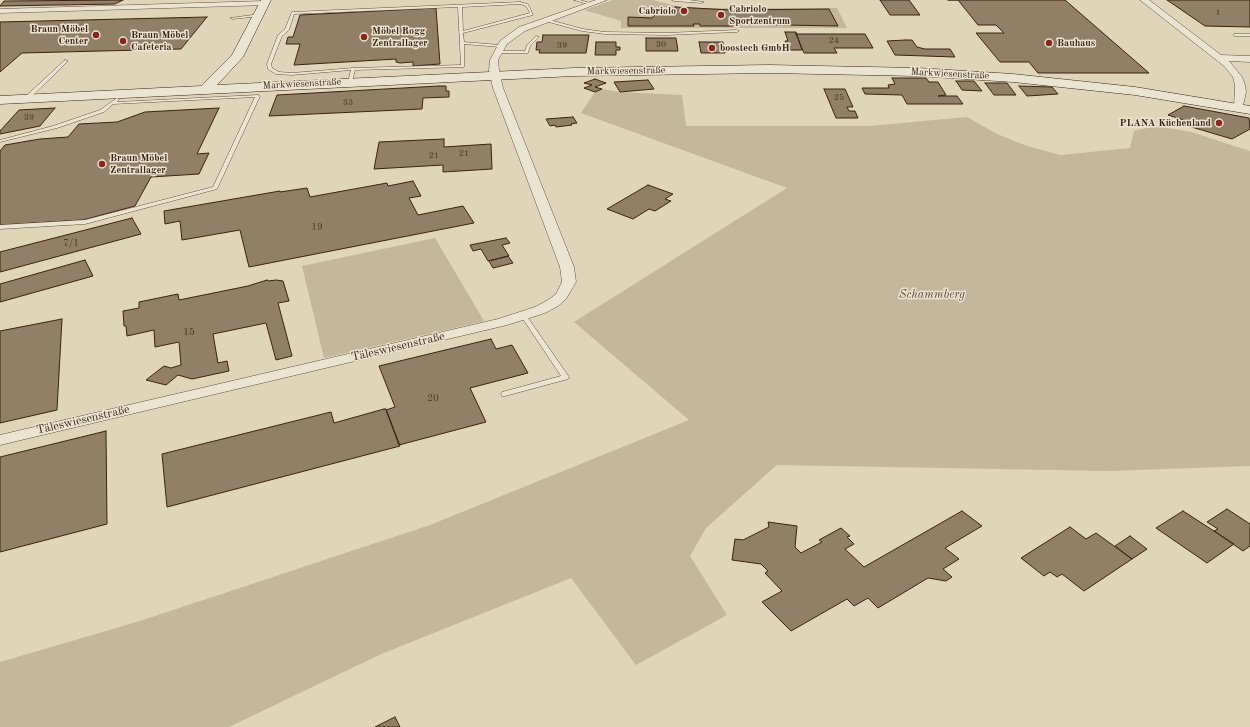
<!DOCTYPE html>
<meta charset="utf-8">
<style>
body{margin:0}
canvas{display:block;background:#e0d5b8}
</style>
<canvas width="1250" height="727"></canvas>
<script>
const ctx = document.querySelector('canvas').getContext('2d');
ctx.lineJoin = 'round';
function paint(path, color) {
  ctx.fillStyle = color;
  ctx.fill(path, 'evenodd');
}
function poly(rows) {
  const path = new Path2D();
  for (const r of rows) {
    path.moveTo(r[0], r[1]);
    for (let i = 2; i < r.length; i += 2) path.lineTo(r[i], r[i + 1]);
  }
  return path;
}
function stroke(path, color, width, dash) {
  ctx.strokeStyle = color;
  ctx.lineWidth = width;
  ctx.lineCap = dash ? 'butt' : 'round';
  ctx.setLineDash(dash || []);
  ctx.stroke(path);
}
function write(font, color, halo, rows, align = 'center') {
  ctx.font = font + ' "Old Standard TT",serif';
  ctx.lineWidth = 3;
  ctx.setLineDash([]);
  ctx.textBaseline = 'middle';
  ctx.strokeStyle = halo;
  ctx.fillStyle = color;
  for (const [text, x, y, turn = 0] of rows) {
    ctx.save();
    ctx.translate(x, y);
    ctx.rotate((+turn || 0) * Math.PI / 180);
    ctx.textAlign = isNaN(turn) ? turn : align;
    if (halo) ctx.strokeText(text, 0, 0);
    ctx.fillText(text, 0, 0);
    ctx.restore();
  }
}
paint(poly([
 [613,0,653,0,680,7,703,8,837,8,847,28,621,28,621,21,584,10],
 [602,89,620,92,682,95,686,126,869,126,967,117,997,134,1027,146,1061,155,1130,148,1134,131,1156,126,1191,132,1250,151,1250,466,1109,471,777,465,706,528,690,556,727,615,636,665,571,578,379,655,229,727,0,727,0,662,140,621,430,525,689,420,574,322,787,188,581,113,595,92],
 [435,238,484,321,324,358,302,266]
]), '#c4b79b');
const building = poly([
 [123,0,115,4,0,6,4,1,123,0],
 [880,0,909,0,920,15,890,15,880,0],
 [948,0,1065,0,1149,73,1038,73,1029,62,1000,62,976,33,1004,33,996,25,978,25,958,0,948,0],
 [1167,0,1250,0,1250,27,1205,26,1167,0],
 [675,7,731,10,829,9,838,26,732,24,733,26,700,26,700,24,693,24,694,26,628,26,628,17,652,18,657,13,675,10,675,7],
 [436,8,440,64,413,66,413,62,400,63,396,62,396,59,294,65,300,44,286,44,288,37,293,37,300,15,436,8],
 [207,17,181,49,22,53,0,72,0,22,207,17],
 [785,32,796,32,802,50,789,50,785,41,788,41,785,32],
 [796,34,865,34,873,48,834,48,837,53,804,53,796,34],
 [543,35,589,35,586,53,539,53,540,50,536,50,537,42,542,42,543,35],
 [646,38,676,38,678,51,646,51,646,38],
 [905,40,912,40,917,47,925,49,950,49,955,57,895,55,887,41,905,40],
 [596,42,616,42,616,47,620,47,620,50,616,50,616,55,595,55,596,42],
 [699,42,723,42,725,53,701,53,699,42],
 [892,78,926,78,929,82,938,82,946,95,938,96,957,96,963,104,907,104,902,95,865,94,862,88,889,88,888,85,895,84,892,78],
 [595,79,606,83,595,87,602,89,595,92,584,88,592,85,584,83,595,79],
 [648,80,654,89,620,92,614,82,648,80],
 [956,81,974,81,982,91,962,90,956,81],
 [985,83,1007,83,1016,95,994,95,985,83],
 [439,86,446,86,446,91,449,91,449,97,423,98,422,109,269,116,277,95,439,86],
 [1019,86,1052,87,1058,94,1027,96,1019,86],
 [824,89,845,89,853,107,847,107,849,111,855,111,858,118,836,118,824,89],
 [1184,106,1249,118,1250,129,1232,139,1185,125,1190,122,1168,115,1184,106],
 [55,108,40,126,0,134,0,131,19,110,55,108],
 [219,108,197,154,209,153,199,174,151,177,135,206,83,220,0,225,0,151,5,145,40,139,68,137,79,124,117,122,145,112,219,108],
 [573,117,577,123,571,124,572,125,556,127,555,125,550,126,546,119,573,117],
 [444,139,444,147,491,144,492,169,443,172,443,165,374,169,379,142,444,139],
 [413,181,421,196,409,198,418,215,463,206,474,223,249,267,240,230,182,240,180,221,165,224,164,211,280,191,280,192,307,188,310,197,387,183,388,186,413,181],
 [648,185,673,194,665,199,671,201,655,211,649,209,633,219,607,209,648,185],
 [132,218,141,234,0,272,0,252,132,218],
 [506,238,510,243,502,245,509,256,488,261,481,249,473,251,470,245,506,238],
 [508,256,513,263,493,268,489,261,508,256],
 [85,260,93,276,0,302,0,284,85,260],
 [267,280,268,281,276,280,283,281,289,301,278,303,292,356,276,360,266,323,213,334,218,363,227,361,229,371,192,379,178,375,166,385,146,380,164,366,171,368,181,365,179,342,155,347,154,330,127,336,126,326,124,326,123,311,139,308,139,302,178,294,179,300,248,286,267,280],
 [62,319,57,410,0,423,0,331,62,319],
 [491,339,496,349,512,345,528,373,470,388,486,422,399,445,386,410,395,407,379,366,491,339],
 [384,409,386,409,400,446,167,507,162,454,331,412,334,423,384,409],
 [106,431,107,524,0,552,0,457,106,431],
 [1227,509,1250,524,1250,546,1243,551,1214,531,1218,529,1207,522,1227,509],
 [962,511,982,526,945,548,959,559,943,569,952,577,946,581,928,578,878,608,868,598,854,606,847,599,791,631,762,602,782,591,765,573,768,571,761,564,732,560,735,539,743,540,769,527,768,522,797,526,795,547,801,553,822,542,819,540,841,528,850,536,847,537,854,544,845,549,864,567,962,511],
 [1183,511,1214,531,1234,544,1207,563,1156,528,1183,511],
 [1070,527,1086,539,1096,533,1132,559,1084,591,1062,574,1057,577,1050,572,1044,576,1021,558,1070,527],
 [1130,536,1147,549,1132,559,1115,546,1130,536],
 [395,717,400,727,375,727,395,717]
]);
paint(building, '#917f67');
stroke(building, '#3c2210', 1);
const lane = poly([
 [574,0,580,0,593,4,591,5,574,0],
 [672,0,689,0,704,2,702,3,674,1,672,0],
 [520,2,528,4,533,15,463,33,464,42,500,45,502,46,500,47,464,44,464,67,355,70,352,82,350,83,348,82,351,70,292,75,276,74,268,69,267,64,278,35,285,29,292,12,520,2],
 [520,4,526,6,530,13,463,31,462,7,520,4],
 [458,7,461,65,353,68,292,73,279,72,272,68,271,64,282,36,289,30,294,14,458,7],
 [260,14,261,14,261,16,232,19,230,18,260,14],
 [546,19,583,29,605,32,666,33,737,30,739,31,737,32,666,35,605,34,582,31,545,21,544,20,546,19],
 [1235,34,1250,34,1250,36,1234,36,1234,34,1235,34],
 [536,36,539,37,530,46,528,53,497,53,495,52,497,51,525,51,527,45,536,36],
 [65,60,68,61,29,99,25,99,25,97,65,60],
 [258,95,260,96,217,189,85,224,0,229,0,225,85,220,213,187,255,97,113,104,104,112,57,128,0,142,0,140,53,126,100,110,117,98,119,99,117,102,258,95],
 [524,314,526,315,569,377,568,379,505,396,502,396,501,394,502,392,561,376,521,316,524,314]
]);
const street = poly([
 [596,0,607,0,525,31,507,44,498,60,499,70,503,88,574,267,576,282,566,299,558,306,545,313,507,325,0,445,0,435,498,319,535,307,548,300,556,294,562,282,560,267,493,88,489,70,490,60,500,41,519,27,596,0],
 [1140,0,1149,0,1221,55,1250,56,1250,62,1229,61,1242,77,1245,85,1246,92,1242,110,1239,111,1234,108,1235,85,1233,77,1224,66,1140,0],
 [265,1,268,1,268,5,0,13,0,9,265,1]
]);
const secondary = poly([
 [261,0,271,0,243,57,217,85,574,68,769,65,918,68,1013,74,1135,87,1250,106,1250,114,1135,95,1013,82,918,76,769,73,574,76,0,104,0,96,201,86,232,55,261,0]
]);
stroke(lane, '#654f3a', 1);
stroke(street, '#654f3a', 1);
stroke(secondary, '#3c2210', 1);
paint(lane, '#ebe4d1');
paint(street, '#ebe4d1');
paint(secondary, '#ebe4d1');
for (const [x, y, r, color] of [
 [684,11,4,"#8f2418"],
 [721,15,4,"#8f2418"],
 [96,35,4,"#8f2418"],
 [364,37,4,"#8f2418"],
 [123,41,4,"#8f2418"],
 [1049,43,4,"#8f2418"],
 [712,48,4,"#8f2418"],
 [1219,123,4,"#8f2418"],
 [102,164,4,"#8f2418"]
]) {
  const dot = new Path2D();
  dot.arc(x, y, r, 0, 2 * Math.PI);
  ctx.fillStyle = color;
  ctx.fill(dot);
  stroke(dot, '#ebe4d1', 1.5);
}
write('9px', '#513926', null, [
 ["1",1218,13],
 ["24",834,41],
 ["30",661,45],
 ["39",562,46],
 ["25",839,98],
 ["33",348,103],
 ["39",29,118],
 ["21",464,154],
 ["21",434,156]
]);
write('bold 10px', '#3c2210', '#ebe4d1', [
 ["Cabriolo",729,9],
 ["Sportzentrum",729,21],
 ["Cabriolo",676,11,"right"],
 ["Braun Möbel",88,29,"right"],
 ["Center",88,41,"right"],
 ["Möbel Rogg",372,31],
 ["Zentrallager",372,43],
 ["Braun Möbel",131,35],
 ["Cafeteria",131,47],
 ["Bauhaus",1057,43],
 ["boostech GmbH",720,48],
 ["PLANA Küchenland",1211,123,"right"],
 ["Braun Möbel",110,158],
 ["Zentrallager",110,170]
], 'left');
write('10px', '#3c2210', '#ebe4d1', [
 ["Markwiesenstraße",626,71,-1],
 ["Markwiesenstraße",950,74,3],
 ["Markwiesenstraße",302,84,-3]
]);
write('10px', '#513926', null, [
 ["19",317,227],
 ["7/1",71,243],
 ["15",189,332],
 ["20",433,398]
]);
write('italic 12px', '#5e4733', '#ebe4d1', [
 ["Schammberg",932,295]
]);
write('12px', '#3c2210', '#ebe4d1', [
 ["Täleswiesenstraße",398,347,-13],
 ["Täleswiesenstraße",83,420,-13]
]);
</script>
